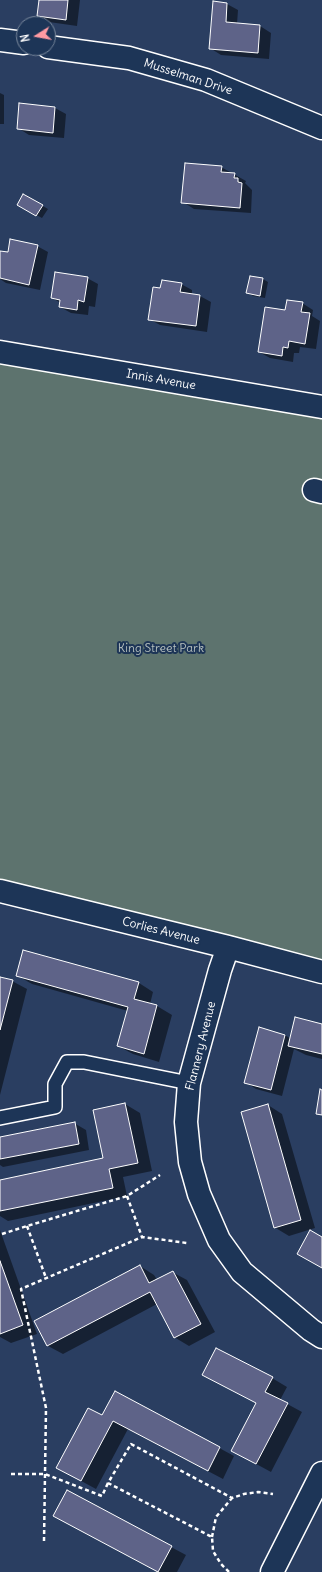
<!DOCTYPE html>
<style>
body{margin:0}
#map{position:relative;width:322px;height:1572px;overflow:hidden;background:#2a3e61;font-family:Delius,sans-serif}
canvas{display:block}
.north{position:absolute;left:16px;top:16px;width:40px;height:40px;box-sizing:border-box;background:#1d3557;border:1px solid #77869a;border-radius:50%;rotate:259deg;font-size:11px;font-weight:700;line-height:16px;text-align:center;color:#fff}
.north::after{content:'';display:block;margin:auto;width:14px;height:18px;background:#ff9aa2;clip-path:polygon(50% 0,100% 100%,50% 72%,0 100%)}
</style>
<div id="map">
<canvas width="322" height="1572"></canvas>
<div class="north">N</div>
</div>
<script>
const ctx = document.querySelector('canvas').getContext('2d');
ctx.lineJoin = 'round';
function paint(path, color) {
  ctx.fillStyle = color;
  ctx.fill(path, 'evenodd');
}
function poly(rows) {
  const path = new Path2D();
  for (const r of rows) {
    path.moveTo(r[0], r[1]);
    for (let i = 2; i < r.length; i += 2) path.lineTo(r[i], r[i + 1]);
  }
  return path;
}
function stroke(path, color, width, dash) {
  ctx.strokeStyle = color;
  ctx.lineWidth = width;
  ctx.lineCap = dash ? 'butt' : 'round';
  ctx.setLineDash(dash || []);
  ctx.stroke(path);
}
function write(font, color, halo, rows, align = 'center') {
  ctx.font = font + ' Delius,sans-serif';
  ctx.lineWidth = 4;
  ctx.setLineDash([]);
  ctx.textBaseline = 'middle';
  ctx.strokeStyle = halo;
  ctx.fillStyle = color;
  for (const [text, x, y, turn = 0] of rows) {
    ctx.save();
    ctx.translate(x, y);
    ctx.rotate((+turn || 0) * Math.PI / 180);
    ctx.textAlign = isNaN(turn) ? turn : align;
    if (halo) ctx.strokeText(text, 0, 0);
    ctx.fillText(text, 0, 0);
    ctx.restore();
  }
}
paint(poly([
 [0,352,322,407,322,972,0,891]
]), '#5d736e');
paint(poly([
 [40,0,80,0,77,26,49,22,38,16],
 [227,4,238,10,237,24,260,26,271,33,269,59,221,55,210,48],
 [0,93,4,95,4,124,0,124],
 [55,108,66,114,64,138,29,135,18,128],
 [221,167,246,181,245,183,252,190,251,213,194,209,183,202],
 [24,195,48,209,42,218,18,205],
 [37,246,48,252,40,290,6,283,0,279,0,253,8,253],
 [87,278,98,284,95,307,89,306,88,315,71,313,60,307,61,303,52,298],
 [263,279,268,282,265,298,253,296,248,293],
 [181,284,192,290,192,295,200,296,211,302,207,332,160,325,149,319,161,289],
 [302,303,313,310,312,316,320,321,316,349,300,347,299,353,294,353,293,362,270,358,259,352,286,311],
 [18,976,139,983,153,992,150,1004,157,1006,172,1015,159,1062,133,1054,118,1046,128,1011,32,984],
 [0,978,12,981,27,989,0,1095],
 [322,1025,322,1059,306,1055,294,1049,282,1096,256,1089,245,1082,259,1028,285,1035,291,1039],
 [125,1104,140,1113,152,1171,123,1177,127,1196,8,1221,0,1216,0,1181,105,1159],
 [268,1105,282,1114,315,1228,289,1236,274,1227],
 [74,1123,86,1130,89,1150,3,1167,0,1165,0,1138],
 [0,1230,37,1334,11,1343,0,1337],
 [140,1266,154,1275,157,1280,172,1272,187,1280,215,1332,189,1346,174,1337,157,1304,63,1354,48,1346,35,1322],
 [272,1378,287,1387,280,1400,302,1412,271,1472,247,1459,257,1403],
 [116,1392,234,1456,223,1479,128,1429,96,1489,72,1476],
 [69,1524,171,1547,186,1555,177,1572,158,1572]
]), '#0007');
const building = poly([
 [39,0,68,0,66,20,37,16,39,0],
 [213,1,227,3,226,22,260,25,258,53,209,49,213,1],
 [19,103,55,107,53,133,17,129,19,103],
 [185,163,222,166,221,172,235,173,234,178,238,178,238,182,242,183,240,208,181,203,185,163],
 [23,194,43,205,36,216,17,205,23,194],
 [10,239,38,245,29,285,0,278,0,251,8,252,10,239],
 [55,272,88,277,84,302,78,300,77,310,59,307,60,300,51,298,55,272],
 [250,276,263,278,260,296,246,293,250,276],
 [162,280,182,283,180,292,200,295,196,326,148,320,153,287,160,288,162,280],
 [287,300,303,302,301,312,310,313,305,344,289,341,288,348,283,347,282,356,258,352,265,307,285,310,287,300],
 [23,950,139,982,134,999,157,1005,144,1054,117,1046,128,1007,16,976,23,950],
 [0,977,13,980,0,1030,0,977],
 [295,1017,322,1024,322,1054,288,1046,295,1017],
 [259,1027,285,1035,271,1090,244,1083,259,1027],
 [320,1089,322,1090,322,1115,316,1114,320,1089],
 [125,1103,138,1163,109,1169,113,1188,0,1211,0,1180,103,1158,93,1110,125,1103],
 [268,1104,301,1220,274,1228,241,1112,268,1104],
 [75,1122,79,1144,0,1159,0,1137,75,1122],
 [310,1230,322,1237,322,1268,297,1254,310,1230],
 [0,1261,23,1325,0,1334,0,1261],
 [140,1265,149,1283,173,1271,201,1324,174,1338,150,1292,47,1346,34,1321,140,1265],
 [216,1348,273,1377,265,1392,288,1403,256,1464,231,1451,256,1403,202,1375,216,1348],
 [115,1391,220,1447,208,1471,113,1421,81,1481,56,1468,88,1408,102,1415,115,1391],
 [67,1490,172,1546,158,1572,53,1516,67,1490]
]);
paint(building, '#5e6388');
stroke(building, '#fff', 1);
const service = poly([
 [0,1118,55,1107,55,1084,67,1062,84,1062,189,1083]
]);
const minor = poly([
 [0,40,24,43],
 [48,47,129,58,206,80,322,128],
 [314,490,322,492],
 [0,891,228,947,322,972],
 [228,947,220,970,189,1083,186,1122,190,1162,199,1194,219,1240,242,1272,311,1330,322,1337],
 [272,1572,322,1473]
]);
const secondary = poly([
 [0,352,322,407]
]);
stroke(service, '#fff', 16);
stroke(minor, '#fff', 25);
stroke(secondary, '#fff', 25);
stroke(poly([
 [127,1196,142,1237],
 [27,1226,46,1278],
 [2,1234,27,1226,127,1196,160,1175],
 [11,1474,45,1474,102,1496,108,1483],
 [212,1537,216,1517,232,1498],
 [44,1541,46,1408,21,1289,142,1237,187,1243],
 [229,1572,221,1564,213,1551,212,1537,108,1483,131,1444,232,1498,244,1494,258,1492,273,1494]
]), '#fff', 2.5, [4, 3]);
stroke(service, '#1d3557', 13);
stroke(minor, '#1d3557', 22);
stroke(secondary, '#1d3557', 22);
write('12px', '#fff', '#1d3557', [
 ["Musselman Drive",188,77,18],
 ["Innis Avenue",161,380,10],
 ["Corlies Avenue",161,931,14],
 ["Flannery Avenue",201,1046,-76]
]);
write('12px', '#b6c0be', '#1d3557', [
 ["King Street Park",161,649]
]);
</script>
